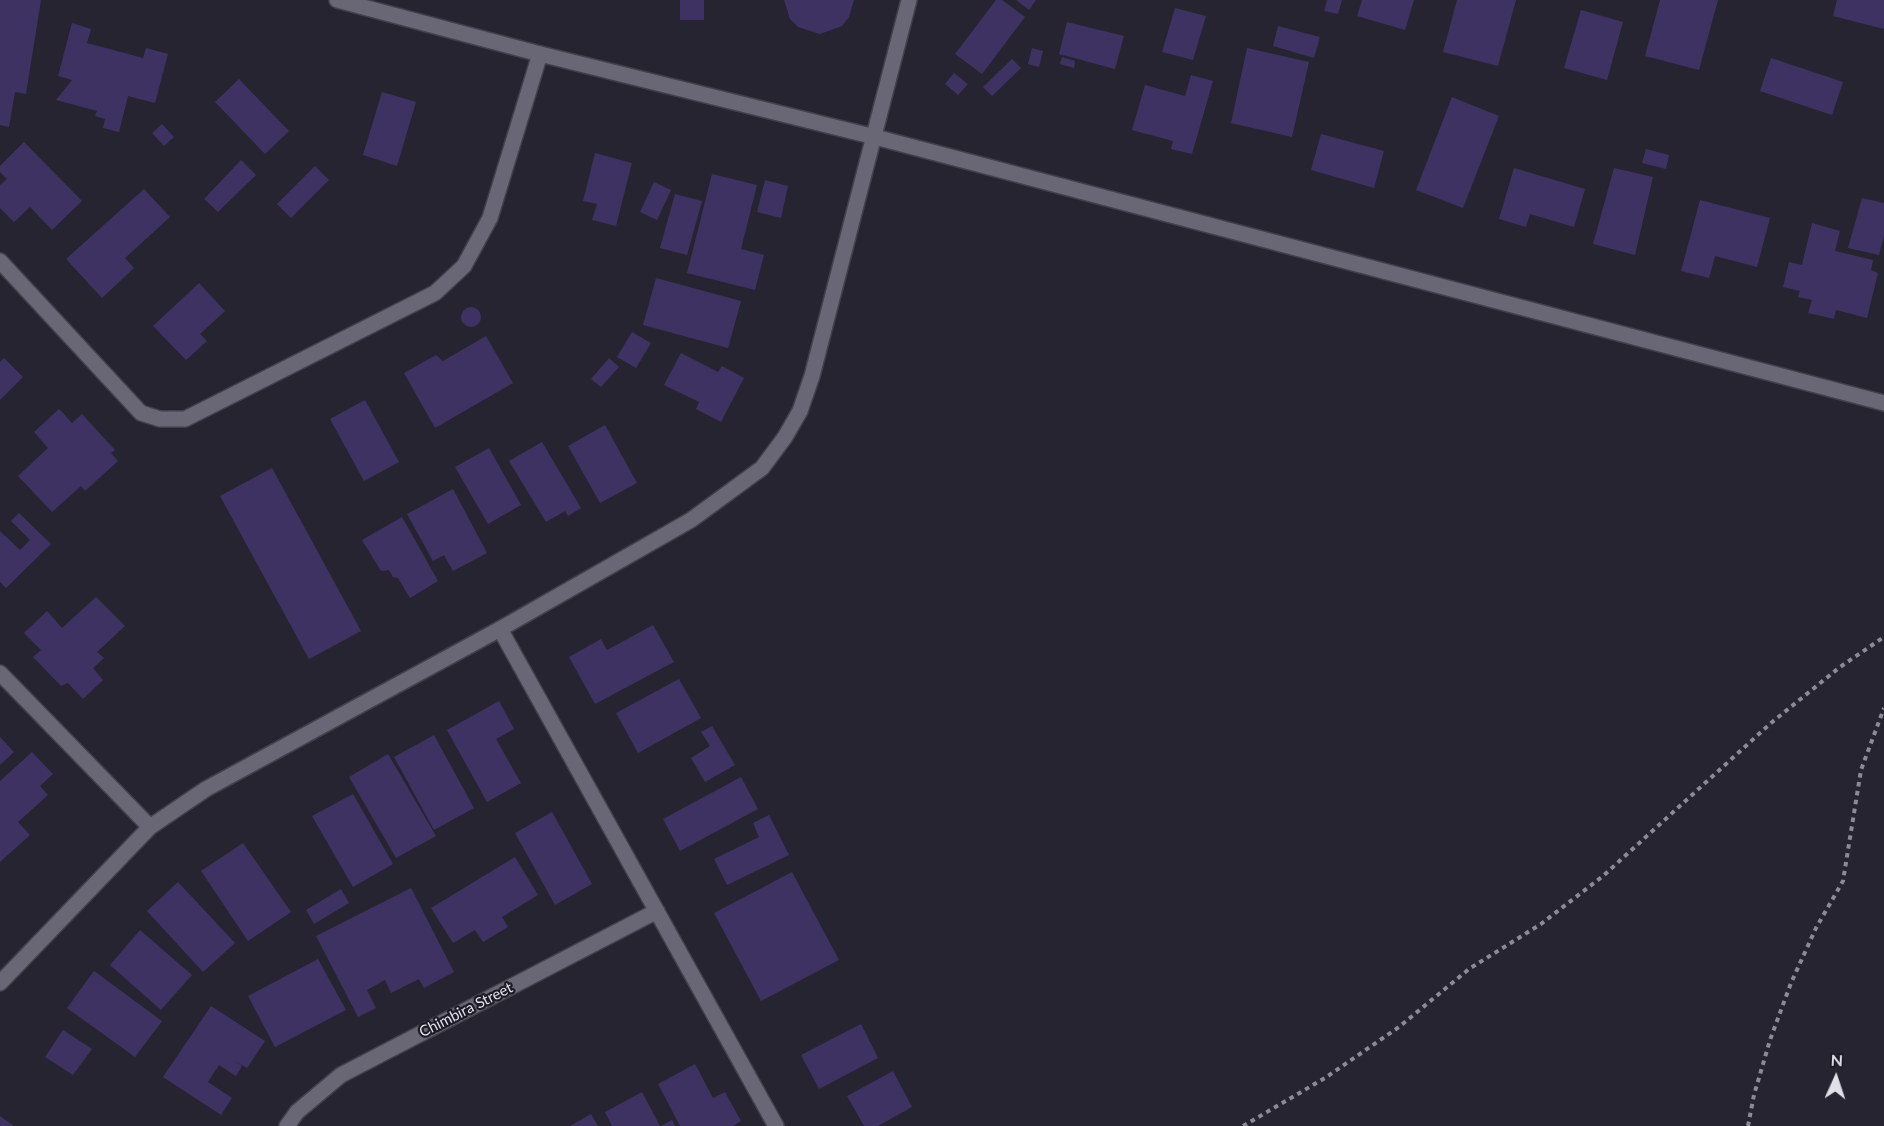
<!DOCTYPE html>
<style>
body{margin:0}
#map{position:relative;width:1884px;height:1126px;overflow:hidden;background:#272431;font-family:Lato,sans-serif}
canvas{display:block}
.north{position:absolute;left:1806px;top:1048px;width:60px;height:60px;-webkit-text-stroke:4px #1d1b27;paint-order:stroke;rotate:3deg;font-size:16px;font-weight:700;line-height:24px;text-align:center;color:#e1e0e8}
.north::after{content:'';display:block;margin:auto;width:21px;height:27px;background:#e1e0e8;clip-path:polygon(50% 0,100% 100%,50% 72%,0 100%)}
</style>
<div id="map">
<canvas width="1884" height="1126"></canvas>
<div class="north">N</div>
</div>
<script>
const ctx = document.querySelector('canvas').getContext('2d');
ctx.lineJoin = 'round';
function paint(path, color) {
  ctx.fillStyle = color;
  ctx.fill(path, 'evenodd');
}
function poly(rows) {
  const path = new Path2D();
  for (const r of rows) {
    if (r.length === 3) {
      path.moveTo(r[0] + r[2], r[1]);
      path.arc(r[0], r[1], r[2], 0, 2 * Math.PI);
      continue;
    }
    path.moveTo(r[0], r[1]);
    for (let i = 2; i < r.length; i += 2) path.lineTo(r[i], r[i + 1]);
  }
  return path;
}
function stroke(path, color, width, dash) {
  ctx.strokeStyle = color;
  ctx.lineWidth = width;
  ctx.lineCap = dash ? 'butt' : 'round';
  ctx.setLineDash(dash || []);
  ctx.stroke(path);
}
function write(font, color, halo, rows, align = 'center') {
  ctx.font = font + ' Lato,sans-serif';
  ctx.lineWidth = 4.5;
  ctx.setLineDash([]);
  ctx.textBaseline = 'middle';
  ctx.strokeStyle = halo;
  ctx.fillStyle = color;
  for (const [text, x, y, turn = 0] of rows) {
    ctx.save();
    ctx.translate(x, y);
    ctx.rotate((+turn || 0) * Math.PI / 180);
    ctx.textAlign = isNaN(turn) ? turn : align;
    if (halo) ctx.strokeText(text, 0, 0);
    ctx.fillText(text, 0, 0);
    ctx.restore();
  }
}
paint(poly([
 [0,0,41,0,26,94,15,92,9,127,0,125],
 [680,0,704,0,704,20,680,20],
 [784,0,854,0,849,17,842,26,820,34,798,27,790,19],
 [996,0,1002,0,1025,17,982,74,955,54],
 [1016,0,1036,0,1029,10],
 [1327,0,1342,0,1338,14,1324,11],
 [1362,0,1414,0,1405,30,1357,16],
 [1457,0,1516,0,1498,66,1443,52],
 [1660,0,1718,0,1699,70,1645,56],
 [1837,0,1884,0,1884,29,1833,16],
 [1175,8,1206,16,1193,60,1162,52],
 [1581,10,1623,22,1607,80,1564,68],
 [1067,22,1124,36,1115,69,1059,54],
 [72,23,91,29,87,43,143,58,146,48,168,54,155,103,128,96,119,132,103,128,105,119,95,116,97,111,56,100,72,80,58,76],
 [1278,26,1320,37,1314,58,1273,46],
 [1032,48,1043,51,1039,67,1028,64],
 [1247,48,1309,62,1292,137,1231,123],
 [1062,57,1075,61,1074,68,1060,64],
 [1771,58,1843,82,1832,115,1760,91],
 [1012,59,1021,68,992,96,983,87],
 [954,73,968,84,958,95,945,84],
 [1191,75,1213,81,1192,154,1171,149,1173,141,1132,130,1145,85,1185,96],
 [239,79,289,131,265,154,215,102],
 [382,92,416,102,397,166,363,155],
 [1452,97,1499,116,1463,208,1416,190],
 [162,124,174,137,164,146,152,133],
 [1321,134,1384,151,1374,188,1311,170],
 [24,142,82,201,52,230,30,207,14,222,0,208,0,185,7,179,0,172,0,166],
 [1646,149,1669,155,1666,169,1642,163],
 [595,153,632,163,616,226,592,220,597,204,583,201],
 [241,160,256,175,218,212,204,199],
 [315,166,329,180,291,218,277,204],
 [1514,168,1585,189,1574,227,1530,214,1526,227,1499,219],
 [1614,168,1653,177,1635,255,1593,244],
 [712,174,757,185,741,249,764,255,755,290,687,273],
 [765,180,788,186,781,218,757,212],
 [654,182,671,190,657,220,640,212],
 [144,189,170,217,125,258,134,268,102,298,66,259],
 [675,194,702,201,687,255,660,248],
 [1862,198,1884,203,1884,236,1879,255,1848,248],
 [1700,200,1770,218,1757,267,1715,256,1709,278,1681,271],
 [1812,223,1840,231,1835,251,1873,260,1871,270,1878,273,1867,318,1836,310,1834,319,1808,313,1812,300,1798,297,1800,291,1783,287,1789,262,1802,265],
 [656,278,741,301,728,348,643,325],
 [199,283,225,311,200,334,207,341,186,360,153,326],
 [471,317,10],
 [632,332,651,343,636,368,617,357],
 [486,336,513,383,435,428,404,373,436,355,443,361],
 [681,353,718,372,722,366,744,378,721,422,696,409,699,402,664,385],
 [4,358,23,377,0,400,0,362],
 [609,358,619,367,601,387,591,379],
 [365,400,399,462,364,481,330,419],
 [59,409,72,423,82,414,115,450,111,453,118,461,85,491,81,486,52,512,18,476,48,448,34,432],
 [605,425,637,483,600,503,568,446],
 [542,442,581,508,568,516,565,511,546,522,509,461],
 [489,448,521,505,488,524,455,467],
 [272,468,361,631,309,659,220,496],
 [453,489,487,553,453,571,444,555,433,561,407,514],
 [19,513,51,544,6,588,0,582,0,531,20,550,30,540,11,521],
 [402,517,438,581,410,598,398,578,393,577,389,570,381,571,362,540],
 [96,597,125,626,97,652,104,658,93,668,103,680,83,699,68,683,61,686,33,657,41,650,24,633,47,611,62,628],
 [653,625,674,662,595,704,569,657,601,639,607,650],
 [679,679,701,718,638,753,616,713],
 [499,701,514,729,496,739,521,783,487,802,447,730],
 [712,726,735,765,705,782,691,758,710,746,701,732],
 [434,735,474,808,434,830,394,757],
 [0,737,14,752,0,765],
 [32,752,53,774,40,786,48,795,18,822,30,835,0,862,0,781],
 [388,754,436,836,396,858,349,777],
 [741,777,758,809,680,851,663,819],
 [353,794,393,864,353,887,312,816],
 [552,812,592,884,555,905,515,833],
 [769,815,789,855,727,885,714,859,759,837,753,823],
 [243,843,291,912,248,941,201,871],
 [515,857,538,895,502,917,508,927,483,942,475,930,453,943,431,908],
 [792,872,839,960,761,1001,714,913],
 [178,882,235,943,203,972,147,911],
 [411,888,454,972,424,988,419,979,391,993,385,980,367,990,376,1008,358,1017,316,936],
 [341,889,349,903,314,924,306,910],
 [140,930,192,975,161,1010,110,965],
 [318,959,346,1010,275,1047,248,996],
 [94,971,162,1021,135,1057,67,1008],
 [211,1006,265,1041,247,1068,234,1061,242,1066,236,1076,219,1065,208,1082,232,1098,221,1115,163,1077],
 [861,1024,878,1058,819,1089,801,1055],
 [63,1030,92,1049,73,1075,45,1057],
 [695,1064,713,1098,725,1092,741,1121,733,1126,680,1126,658,1084],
 [893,1071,912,1107,878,1126,864,1126,847,1096],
 [642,1092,660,1126,612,1126,605,1112],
 [591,1114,598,1126,570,1126],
 [0,1116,14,1126,0,1126],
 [672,1120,675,1126,661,1126]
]), '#3e3262');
const minor = poly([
 [875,137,1884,403],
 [0,261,141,413,160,419,185,419,435,293,464,266,490,218,540,54],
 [500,629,776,1126],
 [0,673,150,827],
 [287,1126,297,1112,341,1075,657,911]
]);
const tertiary = poly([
 [337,0,540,54,875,137],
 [0,983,150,827,206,789,500,629,691,520,762,468,785,437,800,411,812,376,909,0]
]);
stroke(minor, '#42404b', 18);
stroke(tertiary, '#42404b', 18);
stroke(poly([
 [1243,1126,1325,1078,1399,1027,1469,969,1541,924,1603,876,1771,723,1840,667,1884,637],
 [1748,1126,1754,1095,1770,1040,1791,983,1816,928,1843,881,1861,770,1884,708]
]), '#8c8a95', 4, [4.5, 4.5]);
stroke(minor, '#696776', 15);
stroke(tertiary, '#696776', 15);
write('15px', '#e1e0e8', '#1d1b27', [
 ["Chimbira Street",466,1010,-27]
]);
</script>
